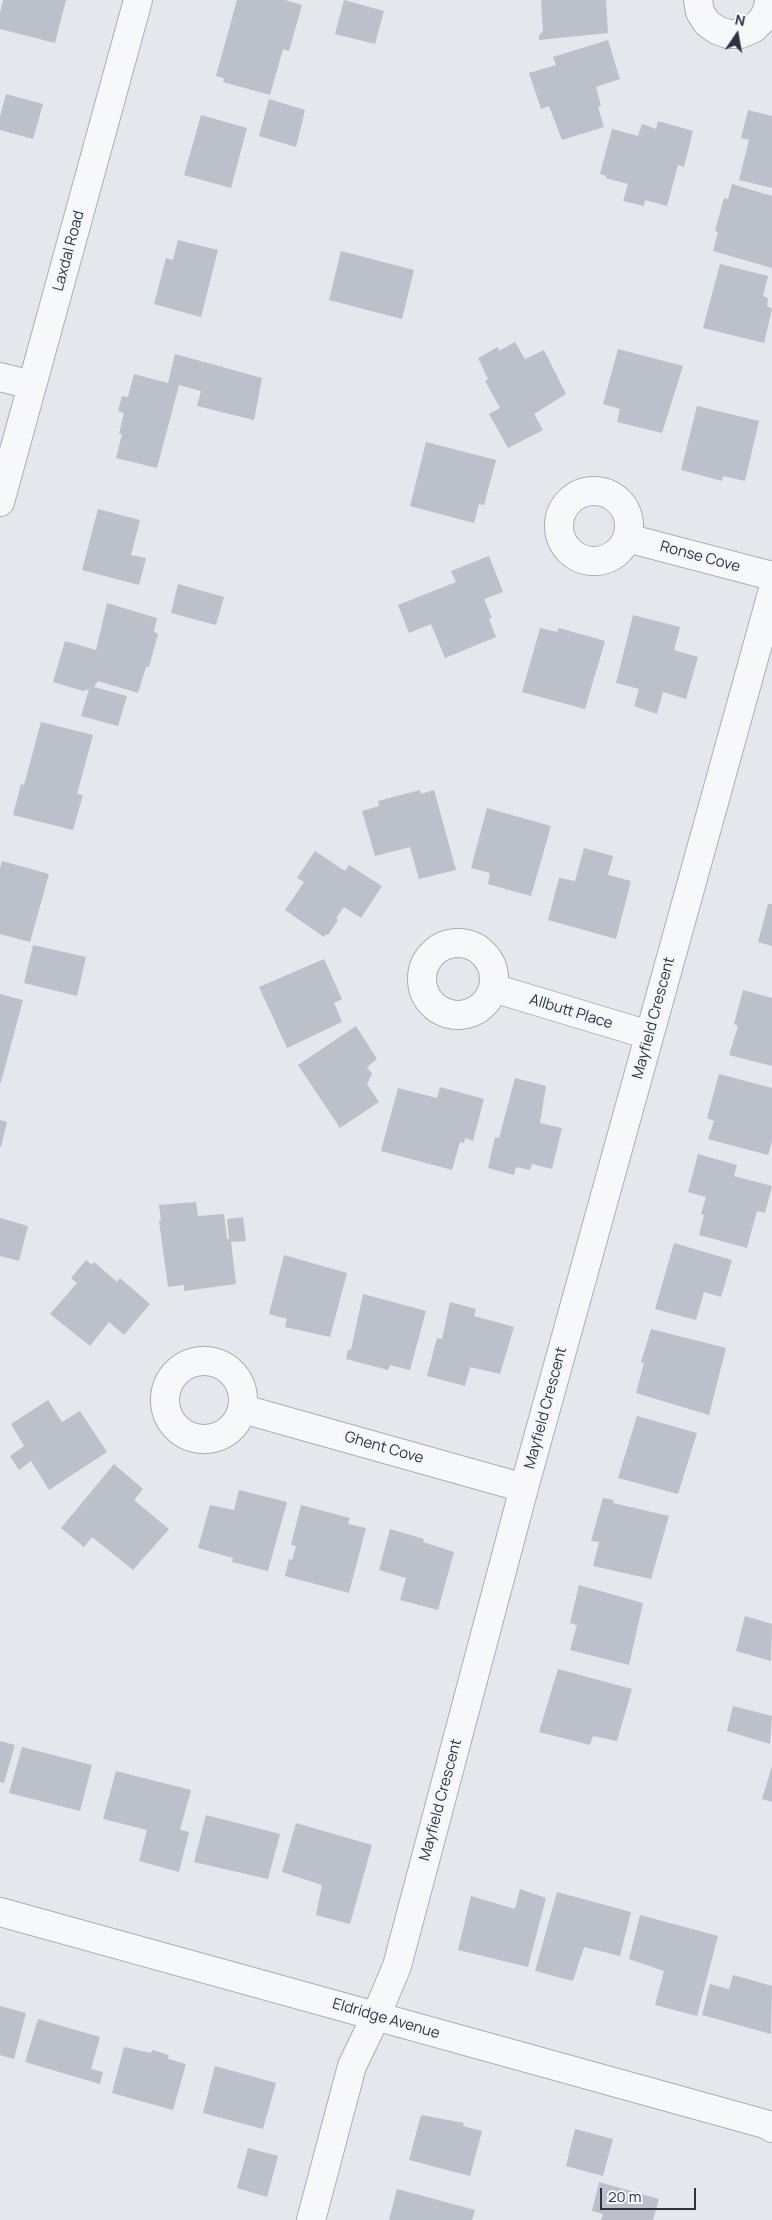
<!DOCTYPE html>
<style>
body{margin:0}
#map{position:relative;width:772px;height:2220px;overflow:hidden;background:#e4e7ec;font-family:Manrope,sans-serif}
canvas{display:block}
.north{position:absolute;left:712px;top:10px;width:50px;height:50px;-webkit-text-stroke:4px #f4f6f9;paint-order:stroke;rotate:12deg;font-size:14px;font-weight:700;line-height:20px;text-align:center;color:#2b3445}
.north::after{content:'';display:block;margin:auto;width:18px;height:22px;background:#2b3445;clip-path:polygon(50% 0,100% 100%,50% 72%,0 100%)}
.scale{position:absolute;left:600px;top:2188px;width:96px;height:22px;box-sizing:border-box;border:2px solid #2b3445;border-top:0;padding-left:6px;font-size:15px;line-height:18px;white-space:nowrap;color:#2b3445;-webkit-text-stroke:4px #f4f6f9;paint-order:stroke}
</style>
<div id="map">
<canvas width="772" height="2220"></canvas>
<div class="north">N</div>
<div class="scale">20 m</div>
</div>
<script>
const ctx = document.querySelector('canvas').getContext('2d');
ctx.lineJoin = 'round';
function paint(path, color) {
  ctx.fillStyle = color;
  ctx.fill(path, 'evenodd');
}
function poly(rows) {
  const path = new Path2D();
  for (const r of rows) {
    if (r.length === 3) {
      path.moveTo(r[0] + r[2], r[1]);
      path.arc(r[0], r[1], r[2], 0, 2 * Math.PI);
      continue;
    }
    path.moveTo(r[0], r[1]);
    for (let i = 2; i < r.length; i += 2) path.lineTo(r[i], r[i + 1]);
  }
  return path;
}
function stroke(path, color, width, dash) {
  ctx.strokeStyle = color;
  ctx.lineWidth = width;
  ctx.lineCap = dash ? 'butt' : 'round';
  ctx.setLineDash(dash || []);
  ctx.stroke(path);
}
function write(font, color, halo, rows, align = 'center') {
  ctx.font = font + ' Manrope,sans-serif';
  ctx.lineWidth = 4.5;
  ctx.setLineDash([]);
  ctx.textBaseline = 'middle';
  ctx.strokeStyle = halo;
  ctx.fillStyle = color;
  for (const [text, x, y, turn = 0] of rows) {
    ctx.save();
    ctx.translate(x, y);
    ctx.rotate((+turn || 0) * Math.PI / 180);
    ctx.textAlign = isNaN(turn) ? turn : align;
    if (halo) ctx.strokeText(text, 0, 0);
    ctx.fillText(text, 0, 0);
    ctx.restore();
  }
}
paint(poly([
 [3,0,66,0,55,43,0,29,0,13],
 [237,0,285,0,302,5,289,51,283,49,270,95,223,82,224,78,216,76],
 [344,0,384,11,375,44,335,34],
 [541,0,606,0,608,33,539,40,539,35,543,32],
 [608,40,620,79,596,87,601,106,598,107,604,127,562,140,549,106,541,109,529,73,556,65,553,57],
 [6,94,43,104,33,139,0,130,0,117],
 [269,99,305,110,296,147,259,136],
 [748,110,772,116,772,188,739,180,749,140,741,138],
 [201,115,247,128,231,188,184,175],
 [658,121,693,131,684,167,678,165,667,206,645,200,644,206,623,201,628,184,606,178,606,176,600,174,612,129,638,136,642,124,656,129],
 [732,184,772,196,772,268,713,251,718,232,715,231,724,198,728,199],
 [178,240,218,250,201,317,154,304,166,258,173,260],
 [341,251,414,270,402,319,329,300],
 [720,264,768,276,763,296,768,298,767,306,772,309,764,343,703,328],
 [515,342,525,359,544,350,566,394,534,414,543,430,508,448,489,414,500,408,485,381,488,379,478,358,498,347,499,351],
 [618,349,683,366,662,433,617,422,620,409,603,404],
 [175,354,262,378,254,420,197,406,201,391,179,385,157,468,116,458,122,434,119,434,124,413,118,411,122,396,128,397,134,374,168,383],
 [697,406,759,421,745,481,723,476,722,481,681,470],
 [426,442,496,460,484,505,479,504,474,523,410,506],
 [98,509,140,520,131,555,146,558,139,585,82,570],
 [489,556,503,592,484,599,492,618,489,619,496,637,445,658,431,624,409,633,398,605,456,582,451,571],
 [178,584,224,597,216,625,171,613],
 [107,603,157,618,154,632,158,634,149,667,146,667,138,693,98,681,94,687,127,696,118,726,81,716,89,689,83,691,53,682,65,641,96,650],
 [633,615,680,627,674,650,698,657,686,699,663,692,657,714,634,706,639,689,616,683],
 [540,628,557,632,559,628,605,641,585,709,522,692],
 [41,722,93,735,77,794,83,795,73,830,13,815,21,784,24,785],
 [420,790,421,794,434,790,456,870,419,879,410,847,375,856,362,811,379,806,378,801],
 [487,808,551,826,531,896,488,884,490,873,471,868],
 [584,848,613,856,608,875,631,881,616,939,548,920,559,878,575,881],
 [315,851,345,871,349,865,382,886,361,918,344,907,336,918,338,920,328,935,326,934,324,937,285,910,304,882,297,878],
 [2,861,49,874,30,942,0,934,0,868],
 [768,904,772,904,772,946,758,942],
 [33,945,86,957,77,996,24,983],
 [324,959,342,999,334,1003,342,1022,287,1048,259,987],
 [743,990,772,998,772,1066,729,1055,738,1026,734,1024],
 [0,994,23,1000,1,1082,0,1082],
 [356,1026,377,1059,367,1067,372,1074,367,1084,379,1102,340,1128,298,1065],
 [719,1074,772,1088,772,1141,768,1155,708,1139,714,1121,707,1118],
 [515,1078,546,1086,540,1123,562,1128,552,1169,532,1164,530,1170,516,1167,514,1175,488,1168,495,1137,499,1138],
 [440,1087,484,1099,473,1141,465,1138,464,1143,460,1142,452,1170,381,1151,398,1088,437,1098],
 [0,1120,7,1122,1,1147,0,1147],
 [698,1154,737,1165,734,1176,772,1186,765,1213,757,1211,747,1248,699,1235,704,1215,701,1214,706,1197,688,1192],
 [196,1202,198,1216,224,1214,227,1239,229,1239,227,1219,243,1217,246,1241,231,1242,236,1284,184,1291,184,1285,168,1287,159,1221,161,1221,159,1205],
 [0,1218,28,1226,19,1261,0,1256],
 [674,1243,732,1260,721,1297,704,1292,696,1320,655,1309],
 [284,1255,347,1273,330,1337,285,1327,287,1319,269,1314],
 [86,1260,92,1265,94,1262,117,1282,120,1278,150,1304,124,1335,109,1322,90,1346,50,1314,77,1283,71,1278],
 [363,1294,426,1311,410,1370,390,1365,388,1370,346,1359,348,1350,351,1350],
 [450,1302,476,1309,474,1316,514,1327,500,1374,470,1367,465,1386,427,1376,437,1338,442,1339],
 [651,1329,726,1348,709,1415,636,1393,644,1363,641,1362],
 [48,1400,62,1422,80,1411,107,1452,49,1490,31,1461,19,1470,10,1456,24,1446,11,1424],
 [637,1416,697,1433,678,1494,618,1478],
 [114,1464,143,1489,134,1500,169,1529,133,1570,92,1537,84,1547,61,1528],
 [239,1490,287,1502,268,1571,232,1562,233,1558,198,1548,210,1505,234,1510],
 [603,1498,614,1500,613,1503,669,1516,651,1579,593,1566,599,1542,591,1541],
 [301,1505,350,1518,348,1524,366,1528,349,1593,285,1576,289,1559,292,1560,296,1546,291,1545],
 [390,1529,424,1539,423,1542,454,1552,438,1610,400,1600,406,1578,379,1570],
 [579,1585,643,1603,629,1665,570,1650,577,1625,570,1623],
 [745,1616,772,1624,771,1661,736,1651],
 [558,1669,632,1689,617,1741,593,1736,590,1745,539,1732],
 [733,1706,772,1716,770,1744,727,1731],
 [0,1741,15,1745,4,1783,0,1782],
 [22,1747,92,1765,80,1811,9,1793],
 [772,1766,772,1802,762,1799],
 [116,1771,191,1790,180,1830,189,1832,179,1872,139,1861,147,1830,103,1819],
 [206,1815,280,1834,268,1879,194,1862],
 [296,1823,372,1845,350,1924,316,1915,322,1885,282,1872],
 [520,1889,546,1898,528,1967,458,1950,471,1896,515,1909],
 [557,1892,631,1912,620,1956,584,1947,573,1981,535,1971],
 [640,1915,718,1936,697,2016,655,2005,664,1971,629,1959],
 [733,1975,772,1986,771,2034,702,2015,710,1984,729,1989],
 [0,2006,26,2013,14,2059,0,2055],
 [38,2019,100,2037,91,2069,103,2072,100,2084,25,2062],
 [124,2047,151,2053,152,2050,169,2055,168,2059,186,2064,173,2110,112,2093],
 [215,2066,276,2083,263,2129,203,2113],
 [421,2115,464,2123,463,2126,482,2131,470,2176,409,2160],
 [575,2129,613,2139,603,2176,566,2166],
 [248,2148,278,2156,267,2197,237,2188],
 [599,2182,659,2199,653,2220,601,2220,603,2214,592,2211],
 [397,2189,475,2210,472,2220,389,2220]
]), '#bbc0ca');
const minor = poly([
 [698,0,700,12,707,23,717,30,728,34,741,34,754,28,763,19,768,8,769,0],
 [0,377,32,385],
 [594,526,35],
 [0,502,138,0],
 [627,538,772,576],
 [458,979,36],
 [493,988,649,1035],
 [204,1400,39],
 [243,1409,524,1488],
 [0,1912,765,2124,772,2128],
 [311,2220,352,2066,376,2016,397,1966,524,1488,772,593]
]);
stroke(minor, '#a9aeb7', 30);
stroke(minor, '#f7f8fa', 28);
write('15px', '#2b3445', '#f4f6f9', [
 ["Laxdal Road",69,251,-75],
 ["Ronse Cove",700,557,15],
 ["Allbutt Place",571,1012,17],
 ["Mayfield Crescent",654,1018,-75],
 ["Mayfield Crescent",546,1408,-75],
 ["Ghent Cove",384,1448,16],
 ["Mayfield Crescent",441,1800,-75],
 ["Eldridge Avenue",386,2019,16]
]);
</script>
